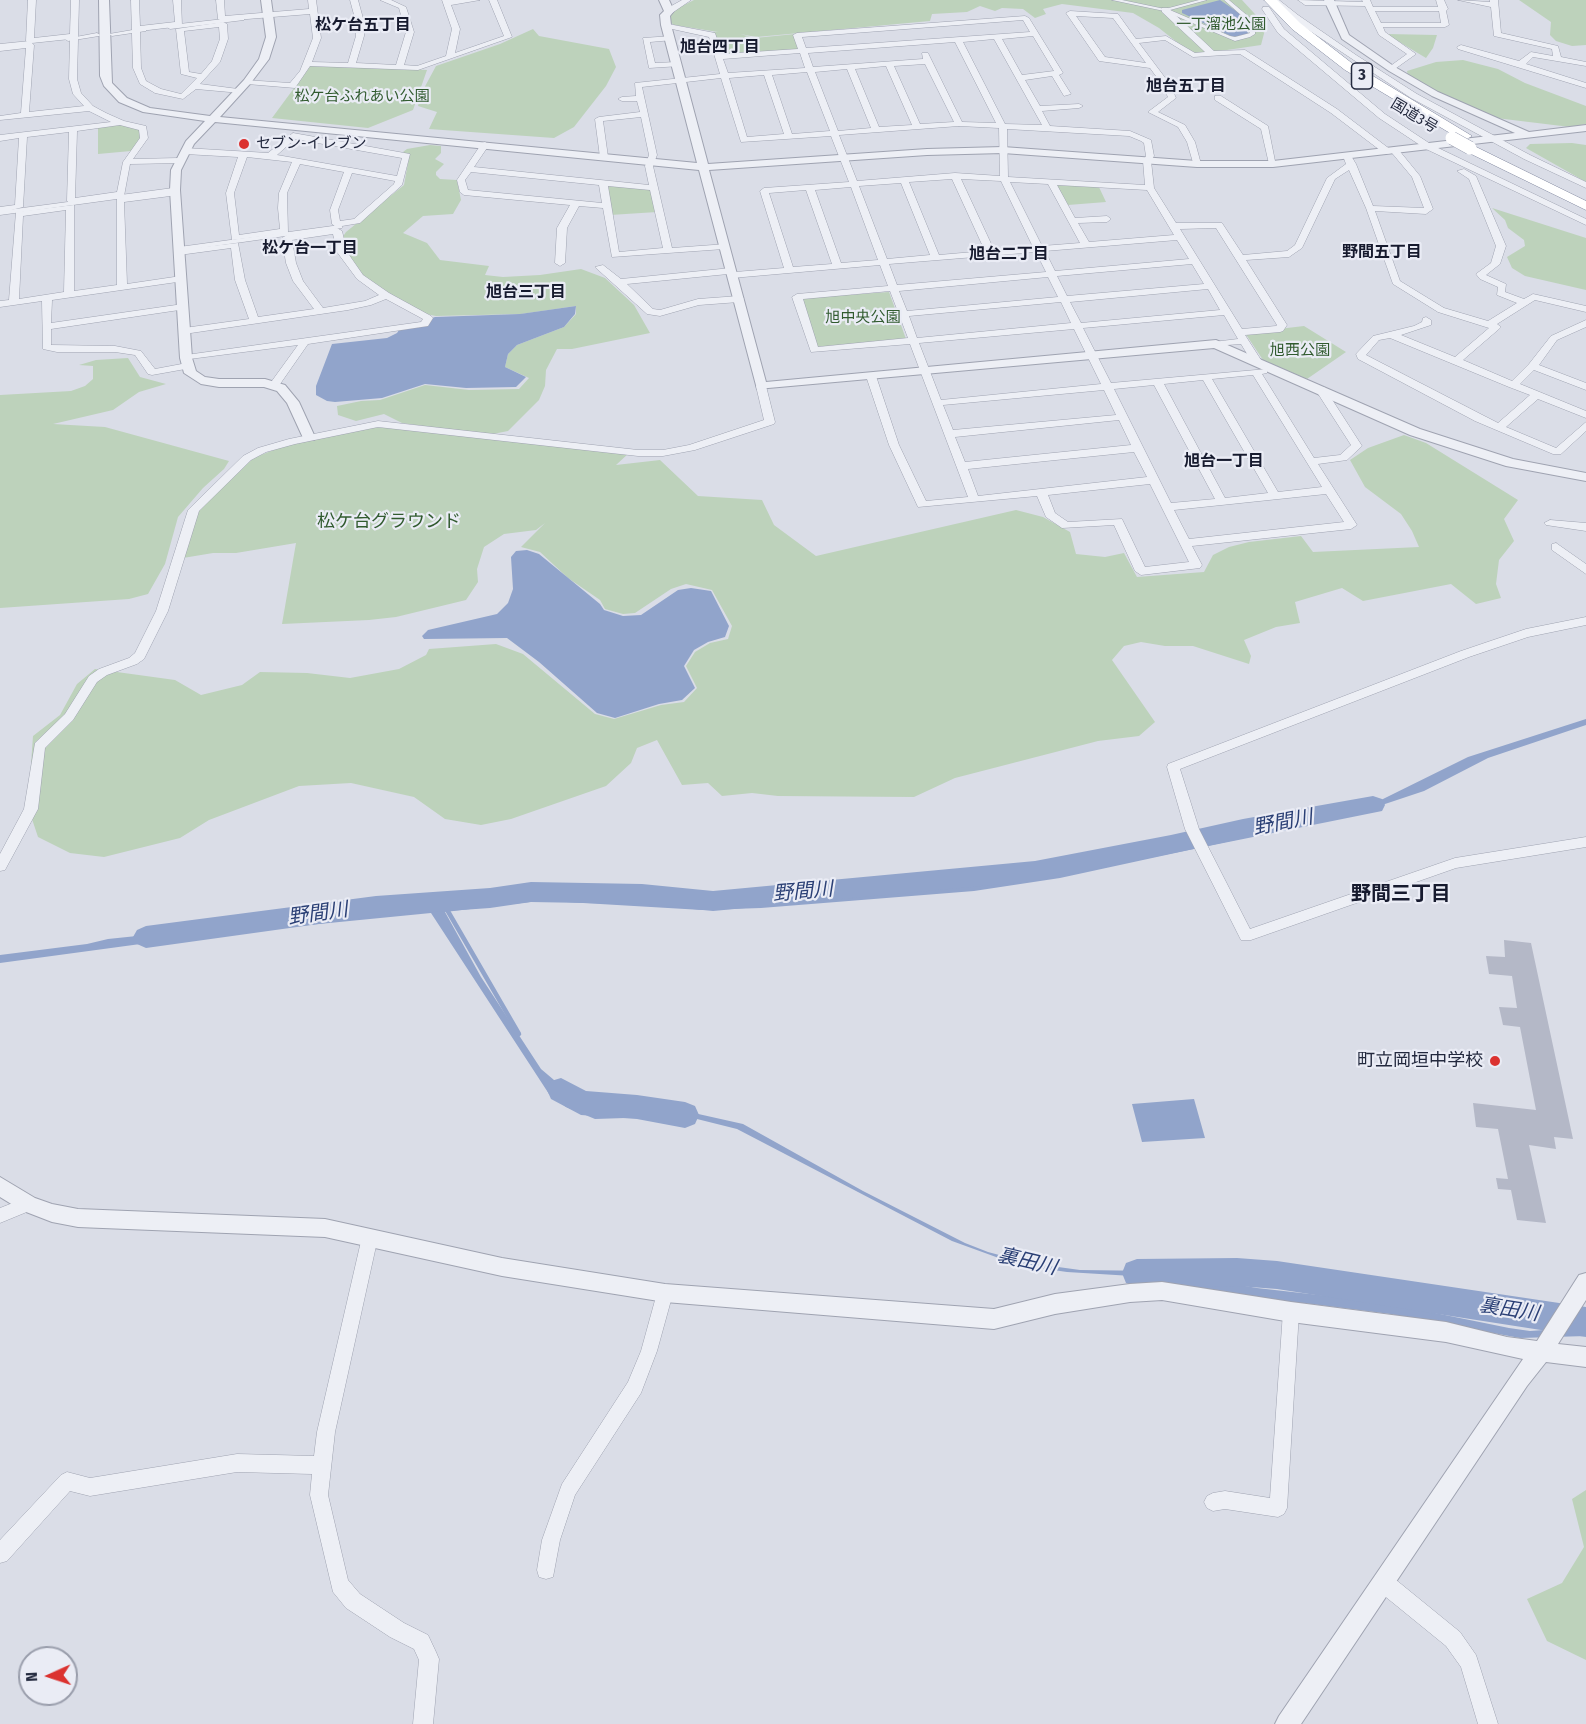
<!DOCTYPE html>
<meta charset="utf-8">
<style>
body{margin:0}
#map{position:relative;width:1586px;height:1724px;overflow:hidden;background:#dadde7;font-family:"Fira Sans Condensed",sans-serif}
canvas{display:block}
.north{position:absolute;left:18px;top:1646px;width:60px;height:60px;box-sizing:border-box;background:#eaecf5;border:2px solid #9a9eac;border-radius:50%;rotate:267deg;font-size:16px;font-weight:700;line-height:24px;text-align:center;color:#23293e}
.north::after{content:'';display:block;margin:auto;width:21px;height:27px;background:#db3230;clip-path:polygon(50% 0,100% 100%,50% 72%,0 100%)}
</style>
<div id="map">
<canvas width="1586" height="1724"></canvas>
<div class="north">N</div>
</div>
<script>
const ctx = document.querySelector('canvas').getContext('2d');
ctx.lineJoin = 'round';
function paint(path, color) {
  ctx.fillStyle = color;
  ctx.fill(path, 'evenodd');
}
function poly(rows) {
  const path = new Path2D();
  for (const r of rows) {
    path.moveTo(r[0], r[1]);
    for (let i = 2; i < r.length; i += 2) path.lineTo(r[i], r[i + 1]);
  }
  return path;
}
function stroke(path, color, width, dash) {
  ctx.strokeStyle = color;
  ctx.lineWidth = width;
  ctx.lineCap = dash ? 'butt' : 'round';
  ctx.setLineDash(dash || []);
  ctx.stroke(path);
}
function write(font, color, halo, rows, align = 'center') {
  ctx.font = font + ' "Fira Sans Condensed","Noto Sans JP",sans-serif';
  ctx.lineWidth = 4.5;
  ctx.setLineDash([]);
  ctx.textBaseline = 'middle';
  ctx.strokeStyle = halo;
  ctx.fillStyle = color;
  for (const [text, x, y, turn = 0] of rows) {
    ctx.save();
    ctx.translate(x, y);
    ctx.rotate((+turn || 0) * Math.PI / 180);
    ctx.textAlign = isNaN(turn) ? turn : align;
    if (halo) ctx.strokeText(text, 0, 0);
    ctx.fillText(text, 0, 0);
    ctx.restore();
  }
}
paint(poly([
 [694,0,1242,0,1266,26,1261,45,1193,55,1159,28,1133,13,1062,4,1043,9,1046,14,1035,18,1023,9,1002,8,995,11,980,6,967,12,932,14,930,21,756,37,740,34,755,38,795,34,801,51,720,56,713,32,718,32,674,25,670,22,669,15,676,9],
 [1519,0,1586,0,1586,45,1572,46,1556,41,1550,35,1551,22],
 [533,29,539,36,609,49,616,67,606,86,574,127,554,138,429,129,437,112,418,106,422,92,436,66,500,44],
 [1386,34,1437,35,1433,48,1426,58],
 [1463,60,1498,69,1525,83,1586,106,1586,124,1570,127,1496,118,1445,96,1408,76,1407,71,1436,62],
 [311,65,427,70,413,110,368,128,272,118],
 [121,123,142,128,142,138,131,151,98,154,98,126],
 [1572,143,1586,145,1586,182,1526,148,1530,144],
 [430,145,441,146,441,153,435,159,444,164,436,172,436,175,440,179,457,180,461,200,453,214,423,216,403,233,427,243,440,260,489,266,485,275,503,277,540,275,581,269,605,278,634,305,650,333,572,349,557,349,546,370,545,386,539,400,508,431,493,434,429,427,402,423,384,414,356,421,338,415,337,406,361,401,380,400,425,385,469,390,519,389,529,378,505,367,508,354,517,345,564,327,576,314,576,306,521,314,436,316,426,314,382,290,360,273,346,250,342,238,346,232,404,185,409,157,403,152,407,149],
 [1054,182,1098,185,1106,202,1068,205],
 [604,183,651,188,657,212,610,215],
 [1492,208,1586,238,1586,290,1525,276,1512,268,1507,257,1525,246,1524,240,1508,228,1505,220],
 [889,292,906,339,817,347,802,298],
 [1304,326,1346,352,1307,379,1263,360,1245,333],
 [128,358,140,377,166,384,139,392,113,410,53,424,105,427,229,461,224,469,203,488,178,517,165,564,148,594,129,599,0,608,0,395,71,391,85,386,93,379,93,366,79,365,96,360],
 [386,427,629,453,616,465,660,460,698,496,762,500,774,525,816,556,1016,510,1043,517,1070,532,1076,554,1105,557,1124,553,1137,577,1204,572,1213,555,1229,547,1249,542,1301,536,1313,552,1419,547,1412,531,1401,514,1365,487,1350,460,1368,448,1404,435,1426,443,1518,500,1504,519,1514,541,1499,560,1496,584,1501,598,1476,604,1451,584,1363,601,1342,588,1295,602,1300,623,1276,627,1244,640,1251,656,1249,664,1193,646,1165,646,1141,642,1124,646,1112,660,1155,722,1139,736,1098,741,955,778,914,797,778,796,752,793,722,796,708,783,682,785,657,740,637,748,631,763,606,786,511,819,481,825,445,819,414,797,351,783,299,786,209,820,180,838,104,857,70,853,38,837,28,807,33,736,60,715,77,684,95,669,175,680,201,695,242,685,260,672,307,673,350,678,399,669,426,655,429,649,496,644,523,654,595,714,614,719,661,705,684,702,697,688,686,666,695,652,710,643,728,639,732,626,712,590,686,584,671,589,635,613,623,614,605,609,600,600,568,578,540,552,521,547,545,523,536,530,504,534,484,547,477,569,478,582,466,600,396,617,369,620,282,624,296,543,236,553,213,553,183,558,194,518,203,504,251,459,281,447,367,428],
 [1586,1490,1586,1660,1547,1641,1527,1599,1562,1583,1584,1547,1572,1499]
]), '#bdd2bb');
paint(poly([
 [1220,0,1245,17,1250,28,1248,34,1233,37,1182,13,1182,10],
 [576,306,575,314,564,327,517,345,508,354,505,367,526,377,516,387,466,388,425,384,382,398,335,402,327,401,316,395,316,386,332,344,387,338,397,333,399,330,435,317,520,314],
 [527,550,539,554,600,604,604,610,623,616,641,615,678,590,691,588,711,591,729,626,725,637,708,642,694,650,684,666,695,688,682,700,659,704,615,718,597,713,539,662,507,638,424,639,422,636,428,630,497,614,508,603,513,589,511,557,516,551],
 [1586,719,1586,725,1488,758,1424,791,1355,814,1060,878,974,891,761,908,702,910,566,902,530,902,445,912,481,977,541,1069,567,1091,599,1107,676,1109,743,1124,863,1191,965,1243,988,1252,1029,1263,1080,1270,1157,1271,1257,1288,1381,1302,1509,1328,1530,1331,1586,1327,1586,1336,1520,1338,1390,1314,1311,1304,1277,1302,1132,1276,1067,1272,1018,1265,952,1241,737,1129,685,1116,595,1119,566,1107,549,1094,431,913,207,935,0,963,0,955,87,944,108,939,531,895,715,903,810,898,986,883,1101,863,1184,842,1322,816,1383,799,1468,757],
 [1194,1099,1205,1138,1142,1142,1132,1104]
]), '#91a4cb');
stroke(poly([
 [442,901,519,1034]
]), '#91a4cb', 4.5);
paint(poly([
 [1373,796,1382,799,1385,805,1382,811,1035,881,713,911,642,904,531,902,490,908,376,916,146,948,137,944,133,937,137,930,146,926,376,896,490,888,531,882,642,884,713,891,1035,861,1171,835,1243,819,1373,796],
 [561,1078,586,1091,637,1095,685,1102,695,1106,699,1115,695,1124,685,1128,637,1119,581,1115,551,1099,547,1090,551,1081,561,1078],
 [1237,1258,1277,1261,1586,1307,1586,1337,1277,1289,1237,1286,1137,1287,1126,1283,1122,1273,1126,1263,1137,1259,1237,1258]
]), '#91a4cb');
paint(poly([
 [1504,940,1531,943,1573,1139,1554,1137,1556,1149,1529,1145,1546,1223,1517,1220,1511,1190,1498,1189,1496,1178,1508,1179,1498,1129,1476,1127,1473,1103,1536,1110,1520,1027,1503,1025,1499,1007,1517,1008,1512,976,1489,974,1486,956,1505,957]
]), '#b4b8c7');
const pedestrian = poly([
 [1112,0,1122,0,1165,9,1199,0,1207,0,1170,10,1230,36,1235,37,1250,33,1250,23,1224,0,1229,0,1255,22,1255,34,1250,37,1235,41,1164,11,1112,0],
 [242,17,244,18,244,20,170,29,167,27,170,25,242,17],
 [144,28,146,29,146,31,112,36,109,34,144,28],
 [97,33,100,35,99,36,68,41,65,39,97,33],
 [30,41,32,42,32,44,0,48,0,44,30,41],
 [173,188,176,190,175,191,0,215,0,211,173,188],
 [340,225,343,227,342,228,179,251,176,249,179,247,340,225]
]);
const minor = poly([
 [28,0,36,0,34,38,70,34,71,0,79,0,77,79,81,93,93,106,106,113,124,121,146,126,148,138,133,159,179,158,183,161,182,163,130,164,124,196,71,204,67,201,69,132,27,137,23,207,0,213,0,207,15,205,19,138,0,141,0,135,111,122,89,111,0,120,0,116,21,113,26,48,0,51,0,47,28,43,26,41,28,0],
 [70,39,69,79,73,94,84,106,29,112,34,45,32,43,70,39],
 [120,125,139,130,140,138,123,162,117,192,75,198,77,131,120,125],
 [131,0,139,0,140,26,175,22,173,0,181,0,182,26,140,31,141,68,146,81,161,89,181,94,197,78,181,74,176,29,223,22,227,24,228,39,220,62,200,84,238,89,242,91,241,93,196,89,183,99,155,93,140,84,133,68,131,0],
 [219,27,220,39,212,61,201,74,189,72,184,31,219,27],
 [216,0,224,0,225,16,309,9,308,0,316,0,321,38,312,62,348,63,356,36,356,22,350,0,358,0,364,22,364,36,356,63,396,65,406,32,399,8,380,0,391,0,406,7,414,32,404,65,417,66,446,56,452,29,442,0,480,0,451,5,460,29,455,53,504,36,489,0,497,0,512,37,418,70,310,66,295,88,247,84,244,84,244,80,290,83,300,71,313,38,310,14,222,21,218,19,216,0],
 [682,0,691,0,672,13,666,13,666,9,682,0],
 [1271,0,1279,0,1298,15,1356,55,1417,94,1530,155,1586,182,1586,188,1524,159,1411,98,1292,19,1271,0],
 [1298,0,1363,2,1362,0,1370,0,1373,7,1438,7,1436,0,1444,0,1448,9,1446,11,1449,25,1445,27,1383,27,1385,32,1416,54,1392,71,1388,69,1389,67,1407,54,1379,35,1365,6,1305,5,1298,0],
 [1375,11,1439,11,1441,23,1381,23,1375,11],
 [1458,0,1490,2,1490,0,1498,0,1501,33,1558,46,1561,57,1586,62,1586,66,1533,57,1526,64,1586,83,1586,88,1458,49,1457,47,1461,45,1519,61,1531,52,1553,56,1552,49,1494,36,1491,7,1458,0],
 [1263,7,1269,7,1284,29,1385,114,1432,145,1586,219,1586,225,1426,149,1379,118,1278,33,1262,9,1263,7],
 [1162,8,1168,8,1214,51,1245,50,1337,109,1391,150,1398,149,1420,176,1433,209,1426,214,1375,211,1400,281,1444,308,1488,321,1517,303,1497,295,1498,287,1480,279,1476,274,1491,263,1496,246,1469,179,1457,171,1464,169,1476,176,1506,246,1500,264,1486,275,1506,284,1505,292,1524,299,1533,294,1586,306,1586,312,1535,300,1497,324,1501,327,1499,329,1463,360,1512,381,1529,364,1551,336,1586,320,1586,327,1557,340,1539,365,1586,383,1586,390,1534,370,1520,384,1586,411,1586,418,1538,399,1506,427,1556,448,1586,422,1586,431,1561,454,1553,454,1475,421,1358,359,1356,354,1373,336,1414,326,1422,322,1423,318,1426,317,1431,320,1431,325,1401,335,1455,357,1489,328,1438,312,1393,284,1366,208,1349,170,1335,179,1302,248,1289,257,1246,260,1287,325,1283,331,1280,332,1245,335,1261,360,1260,362,1252,362,1241,344,1213,346,1213,342,1238,339,1224,315,1083,328,1111,383,1267,369,1267,373,1262,374,1314,458,1340,455,1351,445,1315,389,1316,387,1324,387,1362,446,1347,460,1318,464,1357,525,1351,529,1192,546,1202,565,1200,568,1141,575,1135,571,1114,525,1062,528,1046,517,1037,496,918,507,889,445,866,376,867,374,871,373,876,376,899,445,926,501,968,497,910,344,811,352,792,297,797,294,888,286,880,265,732,278,728,274,627,284,653,309,660,310,698,299,739,296,744,299,739,302,699,305,660,316,647,314,595,267,603,265,621,279,731,268,735,272,784,268,760,191,764,188,849,182,831,136,741,142,721,78,642,87,657,155,653,166,672,248,727,244,729,246,724,249,612,257,603,208,579,206,567,228,565,263,560,266,555,263,557,228,570,205,464,195,460,192,457,180,482,143,485,142,489,145,474,167,649,185,645,166,649,155,641,117,603,121,608,157,604,160,600,157,595,119,599,117,640,112,637,101,622,101,618,99,622,97,636,96,635,83,720,74,709,37,663,27,663,23,715,33,722,54,798,49,793,35,797,33,1025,16,1029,18,1063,73,1059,75,1071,94,1064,96,1052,76,1025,80,1040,106,1079,104,1083,106,1079,108,1042,111,1050,126,1130,131,1151,140,1154,156,1151,161,1154,188,1176,223,1222,223,1243,255,1287,251,1295,245,1327,178,1346,164,1343,156,1347,153,1350,154,1356,164,1373,206,1424,208,1412,177,1392,153,1385,154,1331,113,1240,54,1193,57,1165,40,1139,43,1169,83,1176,98,1158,112,1185,125,1195,142,1201,164,1194,166,1187,142,1178,127,1148,112,1168,97,1161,83,1150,68,1099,61,1066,13,1070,11,1118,14,1136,39,1166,36,1195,53,1205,52,1162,12,1162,8],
 [1076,16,1113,18,1146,63,1105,57,1076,16],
 [1023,20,1030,32,806,48,802,37,1023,20],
 [1033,36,1054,71,1022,75,1002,39,1033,36],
 [994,39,1042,125,1005,124,963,42,994,39],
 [955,42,996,123,962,122,928,53,922,53,923,59,813,67,808,53,955,42],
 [800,53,805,68,728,73,723,59,800,53],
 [925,64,954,122,920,124,894,66,925,64],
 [886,66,912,125,879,127,855,69,886,66],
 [847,69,871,128,838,131,815,72,847,69],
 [807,72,830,131,792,134,772,75,807,72],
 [764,75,784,134,747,137,729,78,764,75],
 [959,126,999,128,1000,176,955,173,857,181,839,135,959,126],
 [1007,129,1129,136,1141,141,1144,143,1146,156,1143,161,1145,185,1008,177,1007,129],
 [471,172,599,185,602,203,468,190,465,180,471,172],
 [952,179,985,251,939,255,909,182,952,179],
 [961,179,1001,181,1033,247,994,250,961,179],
 [1010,182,1048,184,1080,243,1042,246,1010,182],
 [901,183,930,255,887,259,859,186,901,183],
 [1057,185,1147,190,1174,235,1089,242,1078,223,1107,222,1111,219,1107,216,1075,218,1057,185],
 [608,186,650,190,663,248,619,252,608,186],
 [851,187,878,260,841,263,815,190,851,187],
 [806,190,832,264,793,267,769,193,806,190],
 [1216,228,1277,325,1276,326,1242,329,1180,229,1216,228],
 [1177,240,1189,259,1055,271,1045,251,1177,240],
 [1036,252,1046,272,897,285,889,264,1036,252],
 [1192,264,1204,284,1067,296,1057,276,1192,264],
 [1048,277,1058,297,907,311,899,291,1048,277],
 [1208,289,1220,310,1081,323,1070,302,1208,289],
 [890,291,908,338,818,347,803,299,890,291],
 [1061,302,1071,323,917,338,909,316,1061,302],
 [1074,329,1101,384,941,400,919,343,1074,329],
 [1390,338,1509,387,1530,395,1498,423,1366,355,1379,340,1390,338],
 [1253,375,1322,487,1278,492,1212,379,1253,375],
 [1203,380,1268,493,1225,498,1164,384,1203,380],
 [1154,385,1215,499,1171,503,1114,389,1154,385],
 [1104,390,1116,415,953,430,943,405,1104,390],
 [1119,420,1131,445,965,462,955,437,1119,420],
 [1134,452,1147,477,978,496,968,469,1134,452],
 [1150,484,1189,562,1145,567,1122,519,1068,522,1055,513,1048,495,1150,484],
 [1326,494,1344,522,1189,539,1174,510,1326,494],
 [673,36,673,40,650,42,655,63,677,62,681,64,680,66,649,68,643,38,673,36],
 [1215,96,1221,96,1268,126,1276,166,1269,164,1261,129,1215,100,1215,96],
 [293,133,410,154,402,185,360,223,336,227,332,224,330,210,344,172,300,164,287,193,288,233,232,240,226,193,238,157,185,154,181,151,185,148,268,153,293,133],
 [295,139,402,158,397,176,277,155,295,139],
 [247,157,292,162,279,193,278,208,280,229,239,235,234,193,247,157],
 [352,173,395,181,394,184,354,219,340,221,338,210,352,173],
 [175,190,178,191,178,195,124,202,127,284,181,276,184,277,184,281,52,300,51,323,183,304,188,307,186,309,51,329,51,345,115,346,141,351,155,369,187,363,191,364,191,368,152,375,148,374,135,355,115,352,57,352,43,349,42,301,0,307,0,301,9,300,16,212,74,205,74,291,117,285,117,198,175,190],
 [66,210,64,292,19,299,23,216,66,210],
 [337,228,342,231,347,252,363,275,389,293,431,316,433,318,428,326,308,344,278,387,274,388,269,385,298,345,182,360,181,358,186,355,421,322,423,319,386,299,371,305,348,310,184,334,179,331,184,328,249,319,235,280,231,248,179,255,174,252,176,250,238,243,245,280,258,317,314,309,293,281,286,263,282,238,287,235,337,228],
 [333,234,337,252,357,279,379,295,365,301,323,308,303,281,296,263,292,240,333,234],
 [761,383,766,386,775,422,774,424,695,450,663,456,638,456,378,427,295,444,266,452,251,460,199,511,168,611,144,659,137,664,107,675,97,682,73,720,45,748,38,809,5,870,0,871,0,854,24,809,35,743,65,714,89,676,99,669,129,658,135,653,156,611,188,510,243,456,258,448,289,439,378,421,638,450,663,450,689,445,764,420,756,386,761,383],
 [1550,520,1586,523,1586,531,1546,525,1544,523,1550,520],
 [1556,543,1586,564,1586,574,1552,550,1552,544,1556,543],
 [1586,617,1586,625,1528,637,1469,657,1180,769,1199,829,1250,929,1455,858,1586,837,1586,847,1456,868,1251,940,1241,940,1185,829,1167,767,1168,764,1461,651,1526,629,1586,617],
 [28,1197,34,1199,36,1204,34,1209,0,1223,0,1208,28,1197],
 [370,1230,376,1232,378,1237,335,1432,328,1495,348,1580,360,1594,404,1623,428,1635,436,1652,439,1659,433,1724,413,1724,419,1660,414,1649,390,1637,346,1608,333,1592,310,1495,312,1474,237,1472,90,1496,70,1491,7,1561,0,1563,0,1540,61,1475,67,1472,90,1478,237,1454,314,1456,317,1432,362,1237,364,1232,370,1230],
 [665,1285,671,1288,673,1293,657,1351,641,1393,575,1495,560,1540,553,1577,546,1579,539,1577,537,1570,542,1540,562,1484,628,1382,641,1351,657,1293,659,1288,665,1285],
 [1291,1304,1297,1306,1299,1312,1287,1508,1284,1514,1278,1517,1225,1509,1213,1511,1207,1508,1204,1502,1207,1496,1213,1493,1225,1491,1270,1498,1283,1312,1285,1306,1291,1304],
 [1383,1573,1390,1575,1460,1632,1476,1655,1498,1724,1478,1724,1461,1667,1446,1646,1376,1589,1374,1582,1376,1575,1383,1573]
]);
const tertiary = poly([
 [99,0,109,0,112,83,127,98,150,108,210,116,244,80,259,59,266,37,261,0,271,0,276,37,269,59,250,84,220,117,697,163,661,25,660,15,664,11,659,0,669,0,674,11,670,16,671,25,708,164,927,149,1003,147,1197,161,1273,161,1515,133,1432,96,1389,71,1342,39,1324,0,1334,0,1349,35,1395,67,1438,92,1529,132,1586,125,1586,131,1273,167,1197,167,1003,153,927,155,709,170,766,382,1216,340,1420,429,1513,459,1586,473,1586,481,1506,466,1410,435,1214,348,757,389,699,170,215,122,194,144,181,170,180,190,192,358,196,371,205,377,219,379,265,379,285,385,299,402,315,437,314,440,304,440,287,403,277,391,264,387,219,387,201,384,184,373,180,358,170,190,171,170,186,141,205,121,143,112,119,102,104,86,100,76,99,0],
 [0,1177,35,1198,52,1204,78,1209,325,1219,502,1258,665,1284,994,1309,1055,1294,1130,1284,1162,1282,1291,1302,1446,1322,1507,1337,1537,1341,1579,1275,1586,1273,1586,1300,1558,1344,1586,1347,1586,1367,1546,1362,1527,1386,1301,1724,1275,1724,1279,1716,1523,1359,1446,1342,1291,1322,1162,1300,1130,1302,1055,1314,994,1329,665,1302,502,1276,325,1237,78,1227,52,1222,21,1210,0,1197,0,1177]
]);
const trunk = poly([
 [1264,0,1277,0,1300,23,1353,64,1472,136,1465,140,1460,139,1345,70,1292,29,1264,0],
 [1470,144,1586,201,1586,210,1465,151,1463,148,1470,144]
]);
stroke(pedestrian, '#9fa3b1', 1);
stroke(minor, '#9fa3b1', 1);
stroke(tertiary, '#9fa3b1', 2);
stroke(trunk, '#81889f', 1);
paint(pedestrian, '#edeff5');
paint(minor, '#edeff5');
paint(tertiary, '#edeff5');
paint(trunk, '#fff');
const trunkBridge = poly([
 [1452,138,1470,148]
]);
stroke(trunkBridge, '#81889f', 14, []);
stroke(trunkBridge, '#fff', 13);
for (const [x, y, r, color] of [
 [244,144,6,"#db3230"],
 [1495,1061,6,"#db3230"]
]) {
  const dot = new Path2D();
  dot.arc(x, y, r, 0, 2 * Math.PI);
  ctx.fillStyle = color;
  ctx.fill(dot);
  stroke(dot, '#eaecf5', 2);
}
write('15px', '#315b2f', '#eaecf5', [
 ["一丁溜池公園",1221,25],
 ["松ケ台ふれあい公園",362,97],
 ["旭中央公園",863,318],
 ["旭西公園",1300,351]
]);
write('15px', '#23293e', '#eaecf5', [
 ["国道3号",1414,116,31]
]);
write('15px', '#23293e', '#eaecf5', [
 ["セブン-イレブン",256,144]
], 'left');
write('bold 16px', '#161a2e', '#eaecf5', [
 ["松ケ台五丁目",363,26],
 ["旭台四丁目",720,48],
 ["旭台五丁目",1186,87],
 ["松ケ台一丁目",310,249],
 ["野間五丁目",1382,253],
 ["旭台二丁目",1009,255],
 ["旭台三丁目",526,293],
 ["旭台一丁目",1224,462]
]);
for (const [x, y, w] of [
 [1362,76,21]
]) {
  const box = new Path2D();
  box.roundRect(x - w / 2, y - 13, w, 26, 4.5);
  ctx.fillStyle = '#eaecf5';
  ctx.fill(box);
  stroke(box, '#23293e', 1.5);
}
write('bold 16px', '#23293e', null, [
 ["3",1362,76]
]);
write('18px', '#315b2f', '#eaecf5', [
 ["松ケ台グラウンド",389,522]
]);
write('18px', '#23293e', '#eaecf5', [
 ["町立岡垣中学校",1483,1061]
], 'right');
write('italic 20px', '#2a3f75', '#eaecf5', [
 ["野間川",1283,823,-11],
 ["野間川",803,892,-5],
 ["野間川",318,914,-8],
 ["裏田川",1027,1262,13],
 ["裏田川",1509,1310,9]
]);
write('bold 20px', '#161a2e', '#eaecf5', [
 ["野間三丁目",1401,894]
]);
</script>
